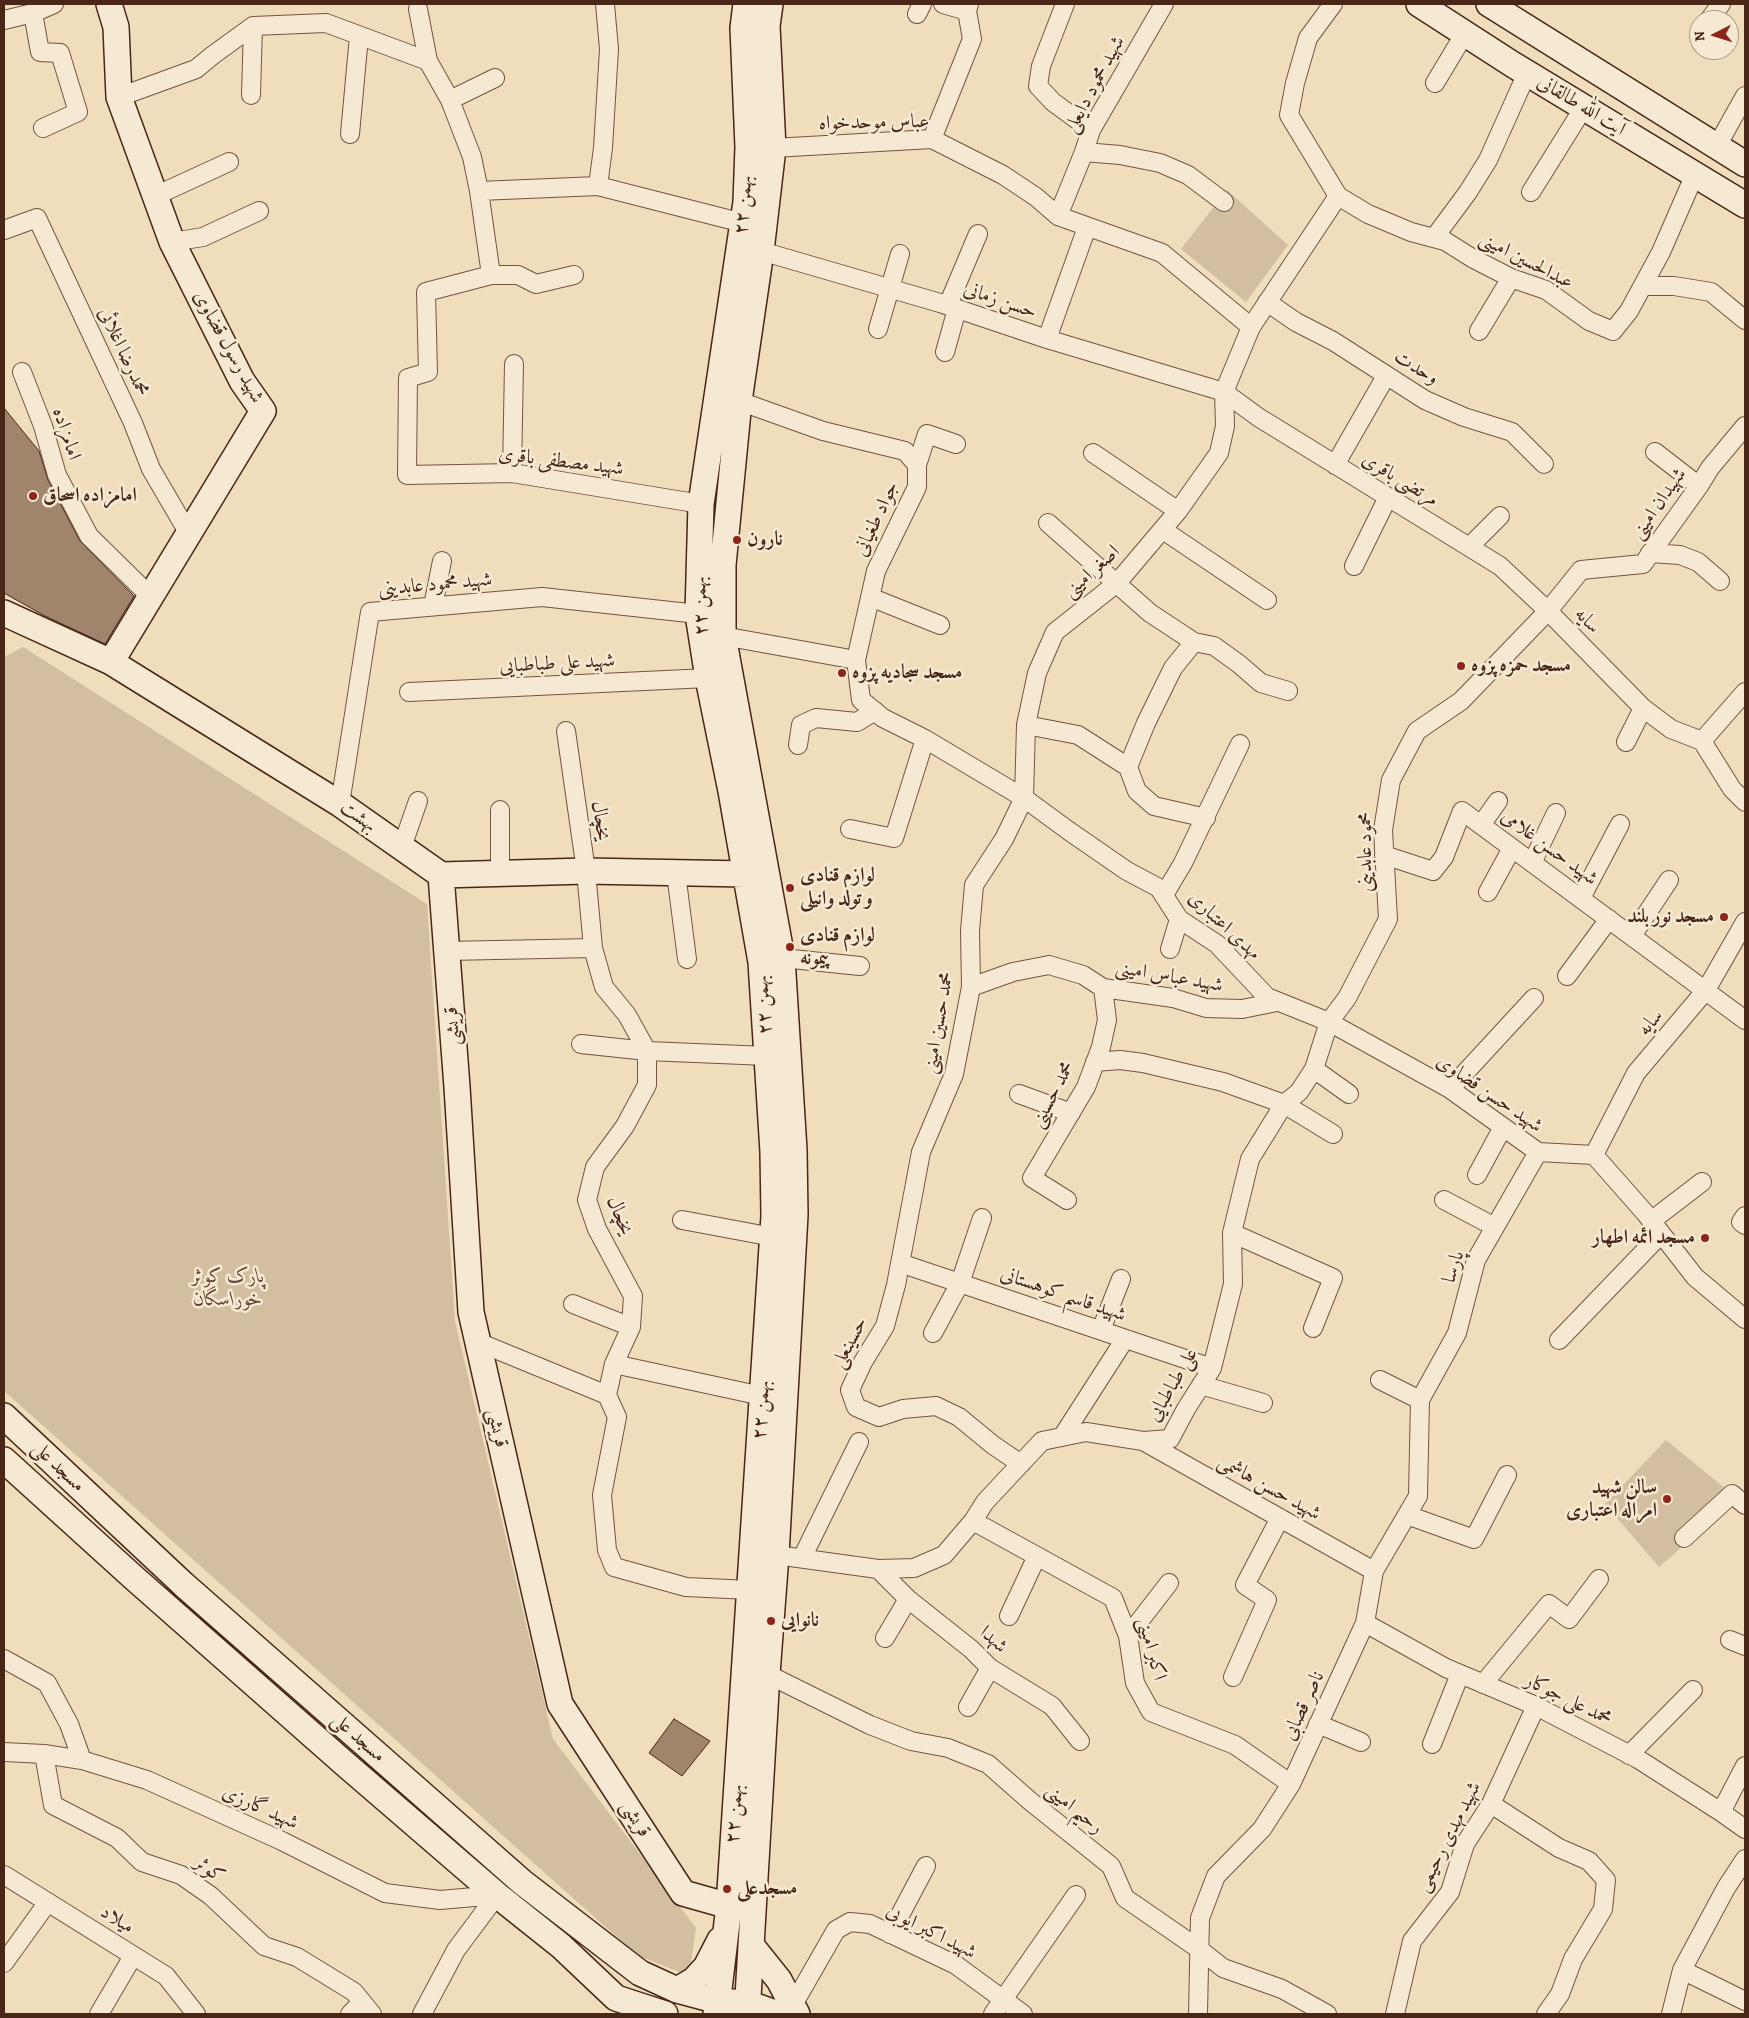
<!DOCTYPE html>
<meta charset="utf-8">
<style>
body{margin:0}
#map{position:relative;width:1749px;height:2018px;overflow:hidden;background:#f0ddbc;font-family:Alegreya,serif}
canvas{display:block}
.frame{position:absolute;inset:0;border:5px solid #492616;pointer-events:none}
.north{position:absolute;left:1689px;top:10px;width:50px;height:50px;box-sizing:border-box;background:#f5e9d3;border:1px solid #b09b87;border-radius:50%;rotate:265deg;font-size:14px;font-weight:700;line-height:20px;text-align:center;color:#492616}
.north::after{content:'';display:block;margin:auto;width:18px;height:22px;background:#8f2418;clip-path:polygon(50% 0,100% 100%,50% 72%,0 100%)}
</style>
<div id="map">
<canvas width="1749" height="2018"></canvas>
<div class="frame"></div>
<div class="north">N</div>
</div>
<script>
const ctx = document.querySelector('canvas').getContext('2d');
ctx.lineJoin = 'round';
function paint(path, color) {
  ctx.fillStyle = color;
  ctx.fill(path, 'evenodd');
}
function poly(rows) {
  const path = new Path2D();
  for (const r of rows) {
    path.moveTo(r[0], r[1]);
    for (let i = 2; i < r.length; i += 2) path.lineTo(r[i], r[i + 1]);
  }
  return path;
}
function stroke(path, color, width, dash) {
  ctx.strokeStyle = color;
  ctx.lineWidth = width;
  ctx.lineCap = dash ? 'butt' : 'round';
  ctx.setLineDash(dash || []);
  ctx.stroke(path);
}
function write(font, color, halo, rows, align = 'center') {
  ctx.font = font + ' Alegreya,Amiri,serif';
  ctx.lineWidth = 5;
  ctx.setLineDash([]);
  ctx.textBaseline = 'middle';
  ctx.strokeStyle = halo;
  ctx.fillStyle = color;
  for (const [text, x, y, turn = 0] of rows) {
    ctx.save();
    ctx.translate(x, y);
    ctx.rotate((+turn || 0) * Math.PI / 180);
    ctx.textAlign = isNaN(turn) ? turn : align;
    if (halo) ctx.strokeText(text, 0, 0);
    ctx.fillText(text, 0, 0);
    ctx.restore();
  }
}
paint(poly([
 [1227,190,1288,245,1246,302,1181,249],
 [23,647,427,904,455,1321,553,1739,696,1928,689,1976,637,1955,4,1391,4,657],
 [1666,1440,1732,1494,1675,1538,1682,1547,1659,1567,1605,1504]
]), '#d4bea0');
const building = poly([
 [4,408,39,451,48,480,80,541,134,596,105,644,45,616,4,593,4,408],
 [674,1719,710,1741,682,1776,649,1753,674,1719]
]);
paint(building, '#a0856c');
stroke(building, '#492616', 1);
const street = poly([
 [943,4,967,11],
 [1065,4,1041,66,1038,86,1053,102,1091,130],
 [1333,4,1308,38,1295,83,1289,115,1338,196,1368,214,1411,232,1445,241,1472,258,1511,278,1546,290,1589,321,1613,331,1629,311,1661,252,1695,174],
 [418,9,428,61],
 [33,13,40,52,60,53,78,112,43,128],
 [917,14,922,4],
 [4,20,33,13,54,4],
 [1709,20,1721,4],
 [1435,83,1465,33],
 [251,95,253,26],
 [119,97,196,69,213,55,253,26,326,23,428,61,450,100,472,157,479,191,598,186,743,223],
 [450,100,495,78],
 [350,134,359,36],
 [932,139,972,39,967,11,969,4],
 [1717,146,1745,96],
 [773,148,932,139,1003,175,1036,197,1058,216,1162,253,1251,327],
 [1084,152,1120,155,1160,163,1188,175,1224,202],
 [598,186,603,148,609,49,605,4],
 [479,191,491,275],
 [1531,192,1584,107],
 [155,196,229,162],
 [1058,216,1084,152,1091,130,1164,4],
 [4,230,37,218,133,423,151,469,189,534],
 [1434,238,1468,192,1488,160,1527,73],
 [172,242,203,237,259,211],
 [761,251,940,303,1047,339,1224,392,1258,417,1500,566,1548,611,1643,708,1671,729,1702,741,1732,789,1745,802],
 [574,275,536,284,518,275,491,275,426,292,428,372,408,378,407,475,512,473,701,504],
 [1643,286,1674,286,1711,292,1745,320],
 [1267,302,1296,322,1333,341,1425,400,1464,417,1512,432,1544,464],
 [948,305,978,234],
 [878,329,900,254],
 [1479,331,1511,278],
 [1047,339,1087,227],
 [945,352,957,309],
 [22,372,43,426,57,475,89,536,151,597],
 [739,401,823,431,905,451,917,465,917,487,876,571,856,660],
 [1655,452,1699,486],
 [1093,453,1178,511],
 [917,465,927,434,956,444],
 [1335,465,1386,376],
 [512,473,514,364],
 [1048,523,1150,613,1194,642,1214,646,1239,664,1261,683,1288,691],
 [1163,530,1267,600],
 [1469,547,1500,516],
 [1650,553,1680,555,1698,562,1720,581],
 [1354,566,1388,497],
 [870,597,940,625],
 [433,606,442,561],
 [723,636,856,660,861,700,883,718,925,739,1024,798,1069,831,1127,871,1159,888,1179,919,1217,944,1267,997,1329,1022,1450,1089,1538,1152,1594,1155,1646,1214,1695,1277,1745,1319],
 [1194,642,1173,668,1146,723,1128,767,1137,791,1154,806,1206,818],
 [409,692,708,678],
 [1026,725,1078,735,1128,767],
 [566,731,586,871,593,948,604,987,627,1015,647,1051,647,1085,625,1126,595,1167,587,1200,597,1229,633,1296,631,1327,614,1364,607,1395,617,1417,602,1495,607,1550,614,1567,686,1587,750,1590],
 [1702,741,1745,692],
 [1626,742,1643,708],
 [798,745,801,725,816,718,857,722,875,711],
 [340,804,370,612,542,597,698,614],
 [1481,825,1498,801],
 [850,829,894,838,925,739],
 [402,847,418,801],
 [1384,855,1433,871,1444,857,1462,811,1745,1020],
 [1532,863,1556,813],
 [500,873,500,810],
 [676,873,687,959],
 [1488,892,1512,848],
 [1164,895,1183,863,1240,744],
 [1581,898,1620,824],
 [1632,936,1669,880],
 [1170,949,1179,919],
 [447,951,593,948],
 [782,958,860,966],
 [1567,976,1609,919],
 [971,987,1013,972,1049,965,1083,975,1103,988,1173,998,1206,1008,1242,1009,1277,1002],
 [581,1044,647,1051,767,1056],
 [1095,1062,1120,1060,1143,1063,1223,1082,1284,1104,1333,1134],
 [1314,1069,1349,1094],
 [1450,1089,1534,998],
 [1019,1094,1071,1113],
 [1594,1155,1636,1073,1706,990,1745,922],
 [1477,1175,1503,1127],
 [1067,1200,1032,1178,1086,1087,1101,1047,1107,1020,1103,988],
 [1444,1200,1495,1227],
 [1745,1216,1741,1222,1745,1225],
 [682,1220,773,1237],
 [1651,1221,1702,1182],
 [1232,1233,1333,1278,1313,1328],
 [900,1263,1212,1368],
 [573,1304,631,1327],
 [1101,1330,1121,1279],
 [933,1333,960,1283,982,1218],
 [1559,1340,1661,1234],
 [478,1342,607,1395],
 [614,1364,762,1396],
 [1380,1380,1420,1400],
 [1201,1385,1263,1403],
 [1062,1437,1125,1339],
 [1143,1441,1374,1571],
 [1021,1464,993,1445,959,1417,936,1406,903,1409,879,1417,856,1407,850,1390,863,1362,885,1326,896,1285,921,1152,954,1074,971,987,970,931,974,885,1004,839,1024,798,1026,725,1037,673,1055,632,1117,583,1178,511,1219,453,1225,426,1224,392,1251,327,1338,196],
 [1407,1515,1474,1539,1507,1475],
 [973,1521,1113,1598,1128,1636,1135,1683,1151,1712,1235,1745,1291,1784],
 [1684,1538,1732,1494,1745,1505],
 [776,1555,878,1569,914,1568,944,1555,973,1521,985,1502,1042,1441,1086,1432,1143,1441,1170,1439,1186,1409,1212,1368,1233,1284,1232,1233,1250,1159,1284,1104,1299,1092,1314,1069,1329,1022,1347,998,1388,919,1383,830,1391,780,1417,731,1461,701,1548,611,1581,570,1643,564,1699,486,1710,468,1745,426],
 [802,1558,859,1442],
 [878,1569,908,1599,971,1649,990,1668,1052,1706,1080,1741],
 [1009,1616,1037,1556],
 [1365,1623,1446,1668,1536,1706,1638,1759,1721,1812,1745,1829],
 [1128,1636,1169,1583],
 [885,1638,908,1599],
 [1730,1640,1745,1646],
 [4,1659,47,1683,69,1724,82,1760],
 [767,1674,870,1725,911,1741,948,1748,988,1764,1030,1801,1111,1866,1125,1898,1199,1949,1223,1968,1282,1989,1327,2014],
 [1233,1677,1267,1600,1245,1585,1280,1518],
 [1483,1684,1549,1604,1569,1619,1599,1579],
 [968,1707,990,1668],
 [1318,1724,1361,1742],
 [1432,1744,1460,1674],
 [4,1752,44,1754,82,1760,147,1780,282,1841,385,1893,440,1900,497,1895],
 [44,1754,53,1805,117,1838,142,1862,181,1875,211,1896,264,1946,297,1957,328,1976,354,1992,372,2014],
 [1629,1755,1693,1690],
 [1491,1804,1559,1848,1589,1861,1606,1880,1603,1909,1573,1959,1560,1994,1546,2014],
 [1721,1812,1745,1766],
 [4,1875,166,1976,196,2014],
 [890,1934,926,1866],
 [4,1963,48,1902],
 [1682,1970,1745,2001],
 [793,2005,836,1930,850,1922,870,1924,956,1965,1023,2014],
 [99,2014,133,1956],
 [350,2014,362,2002],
 [422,2014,456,1950,497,1895],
 [993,2014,1076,1895],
 [1198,2014,1200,1918,1216,1876,1262,1829,1291,1784,1365,1623,1374,1571,1418,1496,1420,1400,1457,1333,1476,1260,1538,1152],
 [1395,2014,1412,1941,1450,1892,1465,1844,1491,1804,1536,1706],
 [1671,2014,1682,1970,1726,1888,1745,1859]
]);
const secondary = poly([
 [109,4,116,27,119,97,172,242,242,381,263,411,111,662],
 [1419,4,1512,64,1745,205],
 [1489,4,1745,164],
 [4,613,111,662,340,804,441,875,586,871,746,874],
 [441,875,457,1087,471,1312,560,1704,683,1893,729,1906],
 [4,1416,183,1584,522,1882,640,1973,677,1990,718,2001,747,2003,778,2014],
 [4,1460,133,1577,344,1763,497,1895,561,1946,616,1998,665,2014],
 [751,1945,779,1980,797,2014],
 [677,1990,694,1980,706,1967,720,1940],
 [716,2014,729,1906,774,1216,773,1152,761,962,731,791,708,678,698,614,701,504,746,202,748,147,743,28,746,4],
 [747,2014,767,1674,776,1555,795,1215,794,1150,782,958,723,636,723,565,739,401,761,251,773,148,767,26,770,4]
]);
stroke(street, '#735440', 20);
stroke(secondary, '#492616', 28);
stroke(street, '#f5e9d3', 18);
stroke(secondary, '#f5e9d3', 25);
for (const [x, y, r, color] of [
 [33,496,5,"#8f2418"],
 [737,540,5,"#8f2418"],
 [1461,666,5,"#8f2418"],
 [842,673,5,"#8f2418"],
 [790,888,5,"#8f2418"],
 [1724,917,5,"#8f2418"],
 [790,947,5,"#8f2418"],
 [1705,1238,5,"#8f2418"],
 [1667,1499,5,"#8f2418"],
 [771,1621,5,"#8f2418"],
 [727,1889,5,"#8f2418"]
]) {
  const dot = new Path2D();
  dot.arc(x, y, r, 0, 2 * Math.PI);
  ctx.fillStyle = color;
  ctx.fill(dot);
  stroke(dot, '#f5e9d3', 2);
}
write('20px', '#492616', '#f5e9d3', [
 ["شهید محمود دایعلی",1095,85,-62],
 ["آیت الله طالقانی",1581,106,31],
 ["عباس موحدخواه",874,123,-1],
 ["۲۲ بهمن",744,205,-85],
 ["عبدالحسین امینی",1526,261,27],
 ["حسن زمانی",1000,301,19],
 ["شهید رسول قضاوی",228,347,61],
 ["محمدرضا اغلائی",123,352,65],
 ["وحدت",1416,368,31],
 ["امامزاده",66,434,72],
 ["شهید مصطفی باقری",561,462,7],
 ["مرتضی باقری",1400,480,31],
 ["شهیدان امینی",1659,504,-55],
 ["جواد طغیانی",877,519,-65],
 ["اصغر امینی",1092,572,-42],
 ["شهید محمود عابدینی",435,585,-5],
 ["۲۲ بهمن",701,606,-92],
 ["سایه",1587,621,46],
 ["شهید علی طباطبایی",557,664,-3],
 ["بهشت",358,817,35],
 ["یخچال",600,821,82],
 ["شهید حسن غلامی",1549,848,36],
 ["محمود عابدینی",1366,852,-90],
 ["مهدی اعتباری",1224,926,43],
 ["شهید عباس امینی",1169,977,10],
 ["۲۲ بهمن",764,1005,-94],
 ["محمد حسین امینی",939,1023,-80],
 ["سایه",1651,1023,-50],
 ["قریشی",453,1026,-94],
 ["شهید حسن قضاوی",1489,1094,34],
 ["محمد حسینی",1053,1095,-62],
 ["یخچال",619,1216,68],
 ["پارسا",1454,1267,-72],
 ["شهید قاسم کوهستانی",1063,1295,19],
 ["حسینعلی",850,1343,-62],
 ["علی طباطبایی",1173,1385,-60],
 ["۲۲ بهمن",762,1410,-86],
 ["قریشی",497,1428,77],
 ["مسجد علی",58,1467,43],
 ["شهید حسن هاشمی",1269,1488,29],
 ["شهدا",993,1640,41],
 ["اکبر امینی",1151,1649,75],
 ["محمد علی جوکار",1568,1700,26],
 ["ناصر قصابی",1304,1706,-65],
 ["مسجد علی",358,1738,41],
 ["شهید گارزی",260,1808,24],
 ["رحیم امینی",1074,1809,39],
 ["۲۲ بهمن",735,1814,-86],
 ["قریشی",635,1819,57],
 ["شهید مهدی رحیمی",1449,1837,-63],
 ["کوثر",209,1870,35],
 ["میلاد",117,1920,32],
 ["شهید اکبر ایوبی",931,1932,27]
]);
write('bold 20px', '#492616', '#f5e9d3', [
 ["امامزاده اسحاق",43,496],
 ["نارون",747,540],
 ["مسجد حمزه پزوه",1471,666],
 ["مسجد سجادیه پزوه",852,673],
 ["لوازم قنادی",800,876],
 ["و تولد وانیلی",800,899],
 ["مسجد نور بلند",1714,917,"right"],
 ["لوازم قنادی",800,936],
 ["پیمونه",800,959],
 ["مسجد ائمه اطهار",1695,1238,"right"],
 ["سالن شهید",1657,1488,"right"],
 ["امراله اعتباری",1657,1511,"right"],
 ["نانوایی",781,1621],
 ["مسجدعلی",737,1889]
], 'left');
write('italic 20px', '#654432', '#f5e9d3', [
 ["پارک کوثر",228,1277],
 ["خوراسگان",228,1300]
]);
</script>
